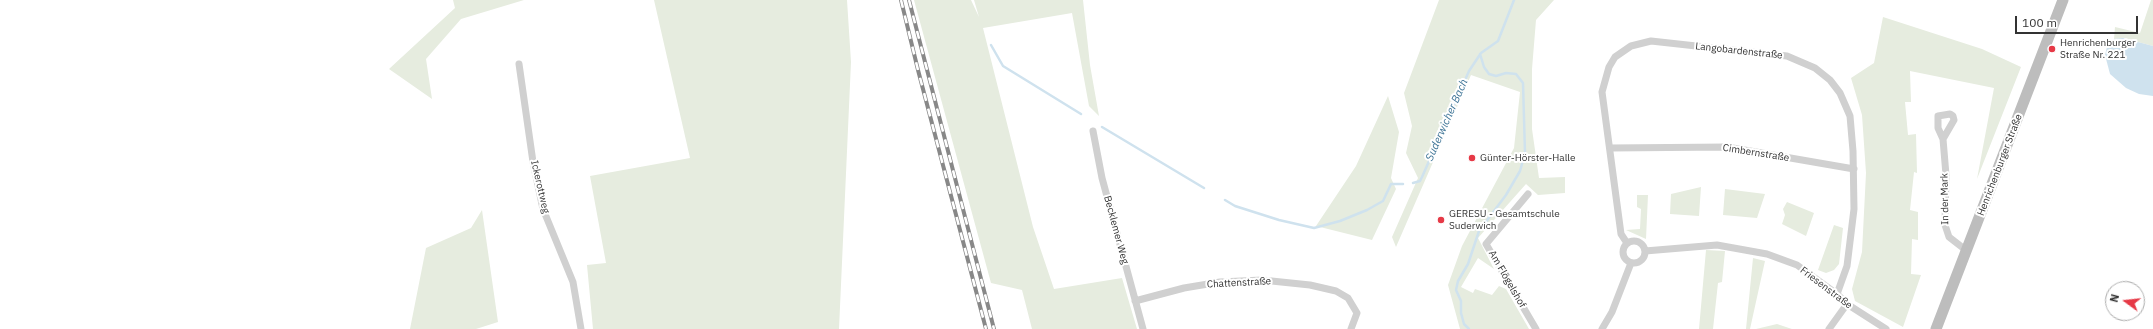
<!DOCTYPE html>
<meta charset="utf-8">
<style>
body{margin:0}
#map{position:relative;width:2153px;height:329px;overflow:hidden;background:#fff;font-family:"IBM Plex Sans",sans-serif}
canvas{display:block}
.north{position:absolute;left:2105px;top:281px;width:40px;height:40px;box-sizing:border-box;background:#fff;border:1px solid #adadad;border-radius:50%;rotate:285deg;font-size:11px;font-weight:700;line-height:16px;text-align:center;color:#333}
.north::after{content:'';display:block;margin:auto;width:14px;height:18px;background:#e63946;clip-path:polygon(50% 0,100% 100%,50% 72%,0 100%)}
.scale{position:absolute;left:2015px;top:16px;width:123px;height:18px;box-sizing:border-box;border:2px solid #333;border-top:0;padding-left:5px;font-size:12px;line-height:14px;white-space:nowrap;color:#333;-webkit-text-stroke:3px #fff;paint-order:stroke}
</style>
<div id="map">
<canvas width="2153" height="329"></canvas>
<div class="north">N</div>
<div class="scale">100 m</div>
</div>
<script>
const ctx = document.querySelector('canvas').getContext('2d');
ctx.lineJoin = 'round';
function paint(path, color) {
  ctx.fillStyle = color;
  ctx.fill(path, 'evenodd');
}
function poly(rows) {
  const path = new Path2D();
  for (const r of rows) {
    if (r.length === 3) {
      path.moveTo(r[0] + r[2], r[1]);
      path.arc(r[0], r[1], r[2], 0, 2 * Math.PI);
      continue;
    }
    path.moveTo(r[0], r[1]);
    for (let i = 2; i < r.length; i += 2) path.lineTo(r[i], r[i + 1]);
  }
  return path;
}
function stroke(path, color, width, dash) {
  ctx.strokeStyle = color;
  ctx.lineWidth = width;
  ctx.lineCap = dash ? 'butt' : 'round';
  ctx.setLineDash(dash || []);
  ctx.stroke(path);
}
function write(font, color, halo, rows, align = 'center') {
  ctx.font = font + ' "IBM Plex Sans",sans-serif';
  ctx.lineWidth = 4;
  ctx.setLineDash([]);
  ctx.textBaseline = 'middle';
  ctx.strokeStyle = halo;
  ctx.fillStyle = color;
  for (const [text, x, y, turn = 0] of rows) {
    ctx.save();
    ctx.translate(x, y);
    ctx.rotate((+turn || 0) * Math.PI / 180);
    ctx.textAlign = isNaN(turn) ? turn : align;
    if (halo) ctx.strokeText(text, 0, 0);
    ctx.fillText(text, 0, 0);
    ctx.restore();
  }
}
paint(poly([
 [453,0,524,0,461,19,426,59,432,99,389,69,455,8],
 [654,0,847,0,851,62,839,329,593,329,587,265,606,263,590,176,690,158],
 [914,0,971,0,979,17,974,0,1083,0,1090,65,1099,116,1089,106,1072,13,983,28,1033,227,1054,289,1122,278,1137,329,1032,329,1022,290,991,283],
 [1439,0,1554,0,1536,20,1532,69,1532,129,1539,178,1565,177,1565,193,1538,195,1526,184,1478,238,1494,269,1478,258,1461,287,1473,293,1475,289,1492,295,1499,286,1506,289,1529,329,1460,329,1448,285,1462,246,1514,148,1520,92,1471,75,1396,247,1392,237,1418,178,1406,153,1412,126,1404,93],
 [2151,0,2153,0,2153,46,2123,38,2114,39,2115,27,2140,33],
 [1883,17,1982,49,2021,67,1977,179,1994,88,1910,71,1911,102,1905,102,1908,135,1916,134,1917,173,1914,172,1910,210,1918,212,1918,240,1912,239,1911,274,1921,275,1903,327,1855,301,1852,289,1862,252,1866,173,1862,115,1851,78,1874,63],
 [1388,96,1399,132,1391,178,1396,189,1372,240,1316,226,1356,166],
 [1701,187,1699,216,1670,214,1671,194],
 [1725,189,1765,194,1757,218,1723,215],
 [1637,195,1648,195,1646,239,1626,230,1640,229,1641,209,1637,207],
 [1787,202,1814,213,1806,236,1782,224,1785,215,1783,209],
 [482,210,498,322,476,329,410,329,426,248,471,228],
 [1834,225,1843,228,1839,264,1834,270,1826,273,1818,270],
 [1706,250,1725,251,1722,282,1718,283,1713,329,1699,329],
 [1753,258,1765,261,1750,329,1746,329],
 [1777,324,1792,329,1756,329]
]), '#e6ecdf');
paint(poly([
 [2123,38,2153,46,2153,96,2139,94,2126,88,2110,74,2105,55,2107,47,2114,39]
]), '#cfe2ee');
stroke(poly([
 [991,45,1003,66,1081,114],
 [1102,127,1204,188],
 [1413,183,1420,181,1422,177,1469,71,1481,53,1498,41,1514,0],
 [1225,200,1235,206,1279,220,1314,228,1340,221,1367,210,1383,201,1391,184,1403,184],
 [1469,329,1464,324,1461,313,1461,301,1456,290,1458,281,1468,264,1479,231,1506,195,1520,171,1525,153,1523,83,1516,74,1506,73,1496,76,1489,74,1484,67,1480,54]
]), '#cfe2ee', 2.5);
stroke(poly([
 [519,64,533,162,543,209,573,282,581,329],
 [1093,131,1102,178,1143,329],
 [1943,139,1954,120,1953,116,1950,114,1938,116,1938,128,1943,139,1946,175,1945,225,1949,237,1967,251],
 [1610,148,1727,147,1854,169],
 [1528,194,1486,244,1536,329],
 [1634,252,11],
 [1627,243,1621,234,1602,92,1609,67,1615,57,1631,46,1651,41,1787,56,1815,68,1830,80,1840,93,1850,116,1853,151,1854,209,1847,266,1837,294],
 [1645,251,1717,245,1767,254,1797,265,1837,294,1847,304,1886,329],
 [1135,301,1184,288,1220,282,1262,280,1310,285,1336,291,1348,298,1357,313,1351,329],
 [1602,329,1612,312,1631,263],
 [1829,329,1847,304]
]), '#d0d0d0', 7);
stroke(poly([
 [1936,329,2063,0]
]), '#bdbdbd', 11);
const rail = poly([
 [901,0,918,70,986,329],
 [909,0,994,329]
]);
stroke(rail, '#888', 4);
stroke(rail, '#fff', 2.5, [8]);
for (const [x, y, r, color] of [
 [2052,49,4,"#e63946"],
 [1472,158,4,"#e63946"],
 [1441,220,4,"#e63946"]
]) {
  const dot = new Path2D();
  dot.arc(x, y, r, 0, 2 * Math.PI);
  ctx.fillStyle = color;
  ctx.fill(dot);
  stroke(dot, '#fff', 1.5);
}
write('10px', '#333', '#fff', [
 ["Henrichenburger",2060,43],
 ["Straße Nr. 221",2060,55],
 ["Günter-Hörster-Halle",1480,158],
 ["GERESU - Gesamtschule",1449,214],
 ["Suderwich",1449,226]
], 'left');
write('10px', '#333', '#fff', [
 ["Langobardenstraße",1739,51,6],
 ["Cimbernstraße",1756,153,9],
 ["Henrichenburger Straße",2000,165,-69],
 ["Ickerottweg",540,187,77],
 ["In der Mark",1945,199,-91],
 ["Becklemer Weg",1116,230,75],
 ["Am Flögelshof",1507,279,60],
 ["Chattenstraße",1239,283,-3],
 ["Friesenstraße",1826,288,37]
]);
write('italic 11px', '#3f7597', '#fff', [
 ["Suderwicher Bach",1447,120,-66]
]);
</script>
